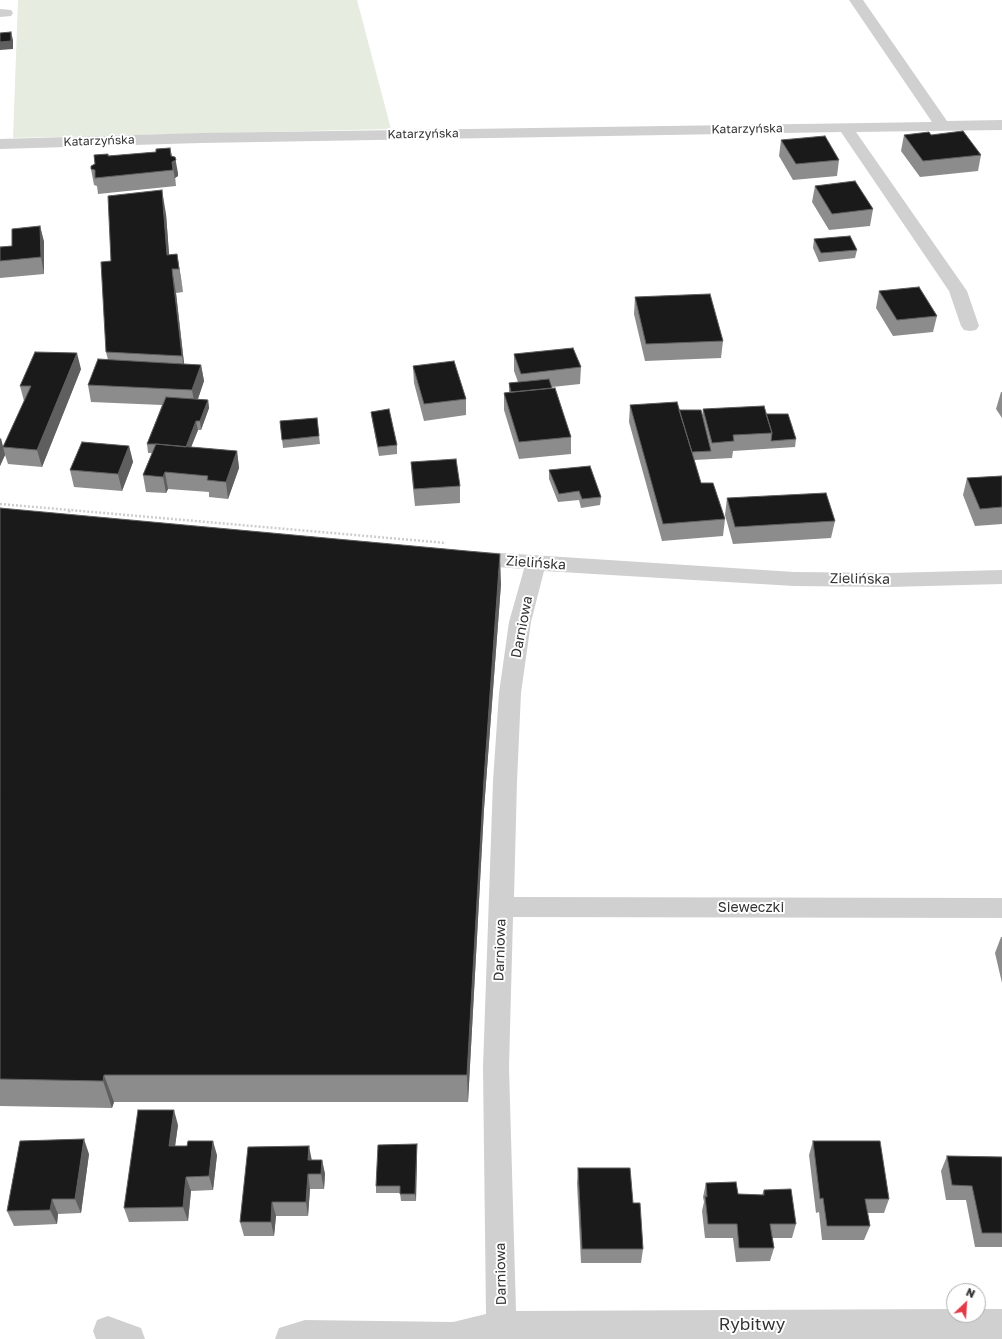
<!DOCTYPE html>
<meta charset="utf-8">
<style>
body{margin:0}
#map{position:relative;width:1002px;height:1339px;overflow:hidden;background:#fff;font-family:"Golos Text",sans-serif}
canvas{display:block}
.north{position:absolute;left:946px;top:1283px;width:40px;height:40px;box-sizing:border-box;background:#fff;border:1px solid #adadad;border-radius:50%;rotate:25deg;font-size:11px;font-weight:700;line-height:16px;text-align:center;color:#333}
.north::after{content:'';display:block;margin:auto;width:14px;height:18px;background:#e63946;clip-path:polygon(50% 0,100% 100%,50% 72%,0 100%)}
</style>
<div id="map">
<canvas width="1002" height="1339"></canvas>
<div class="north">N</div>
</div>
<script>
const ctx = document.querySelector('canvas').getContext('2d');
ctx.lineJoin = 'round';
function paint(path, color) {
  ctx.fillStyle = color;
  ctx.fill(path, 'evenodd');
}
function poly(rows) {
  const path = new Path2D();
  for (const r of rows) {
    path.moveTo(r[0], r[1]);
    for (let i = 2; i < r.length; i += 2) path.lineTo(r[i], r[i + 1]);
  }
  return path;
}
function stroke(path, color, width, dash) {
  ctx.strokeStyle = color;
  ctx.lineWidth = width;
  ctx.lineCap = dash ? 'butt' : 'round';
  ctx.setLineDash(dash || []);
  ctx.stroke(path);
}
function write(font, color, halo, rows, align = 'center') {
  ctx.font = font + ' "Golos Text",sans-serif';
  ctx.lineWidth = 4;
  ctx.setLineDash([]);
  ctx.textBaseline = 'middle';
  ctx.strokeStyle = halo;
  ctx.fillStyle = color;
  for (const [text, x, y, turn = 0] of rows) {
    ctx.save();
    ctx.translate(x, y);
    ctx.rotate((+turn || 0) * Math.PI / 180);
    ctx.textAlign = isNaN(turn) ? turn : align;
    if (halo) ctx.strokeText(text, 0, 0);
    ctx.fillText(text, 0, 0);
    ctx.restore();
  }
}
paint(poly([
 [18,0,357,0,391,129,13,138]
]), '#e6ecdf');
stroke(poly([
 [0,504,70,510],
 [67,516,70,510,446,543]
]), '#cdcdcd', 2.5, [2, 2]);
paint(poly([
 [849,0,863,0,947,121,1002,120,1002,130,856,132,967,291,979,326,976,330,970,331,964,330,961,326,949,291,841,132,201,143,0,149,0,139,201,133,932,122,849,0],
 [0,9,11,10,13,13,11,16,0,17,0,9],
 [470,551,794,572,890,573,1002,570,1002,584,890,587,794,586,544,571,531,622,521,693,517,781,514,897,1002,898,1002,918,513,917,509,1067,516,1311,954,1309,954,1315,978,1315,978,1309,1002,1309,1002,1339,275,1339,279,1328,305,1320,453,1322,486,1314,483,1067,493,781,499,693,509,622,524,569,470,565,463,563,460,558,463,553,470,551],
 [108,1316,141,1328,145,1339,96,1339,93,1331,97,1320,108,1316]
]), '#d0d0d0');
paint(poly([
 [904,135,931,135,981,155,978,171,920,177,901,151],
 [781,140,839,160,837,176,793,180,779,156],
 [170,148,172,156,178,176,175,178,176,186,98,194,97,186,94,185,91,169,108,154,109,156,156,152],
 [815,186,873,209,870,226,829,230,812,202],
 [166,214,169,255,177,254,183,292,176,293,184,364,201,365,204,381,198,399,208,400,209,408,201,430,198,430,191,447,237,451,239,468,228,499,209,497,209,492,168,489,166,493,146,492,143,475,152,453,148,453,147,444,162,405,91,402,88,385,108,360,106,352,111,261],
 [40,226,44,242,44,274,0,278,0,247,12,246],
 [814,239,857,250,855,258,819,262,813,248],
 [879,291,937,316,933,332,893,336,876,308],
 [635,297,723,341,721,358,645,361,634,314],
 [514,354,581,367,580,384,552,387,571,437,571,454,519,459,504,410,504,393,509,392,509,383,518,382,514,371],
 [413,366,466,399,466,415,424,421,414,383],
 [81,369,42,467,8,464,5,455,0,466,0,438,3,447,24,401,20,386],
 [1001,392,1002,392,1002,418,996,409],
 [630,405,679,410,702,417,703,409,766,414,796,439,795,447,733,451,732,458,694,460,701,483,725,519,723,536,662,541,629,422],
 [371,412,397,445,397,454,379,456,372,420],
 [317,418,320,444,283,448,280,421],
 [129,446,133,462,122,491,74,487,70,470],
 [411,462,460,486,460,503,415,506,412,479],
 [549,470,601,497,600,505,581,508,579,500,558,502,549,479],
 [1002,476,1002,524,975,526,963,495,967,478],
 [727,498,835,521,831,538,733,544,725,515],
 [0,508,501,584,484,809,468,1102,114,1102,112,1108,0,1106],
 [1001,937,1002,937,1002,983,995,953],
 [178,1125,175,1146,217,1155,213,1190,191,1191,188,1221,129,1222,124,1208],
 [813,1141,889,1199,884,1213,868,1213,870,1226,864,1240,822,1240,819,1212,816,1213,809,1155],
 [417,1152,416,1201,401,1201,400,1193,376,1193,376,1186],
 [89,1154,81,1213,58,1214,57,1224,14,1226,7,1211],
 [947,1156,1002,1157,1002,1247,975,1247,966,1200,946,1200,941,1171],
 [312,1160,322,1160,325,1174,324,1189,310,1189,308,1216,276,1216,274,1236,244,1236,240,1222],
 [578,1168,633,1203,643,1249,641,1263,581,1263,577,1183],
 [706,1183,738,1194,762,1195,764,1190,796,1224,792,1238,772,1238,774,1248,770,1261,736,1262,733,1238,705,1238,702,1211,704,1202,703,1197]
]), '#8c8c8c');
paint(poly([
 [11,32,13,40,13,49,0,50,0,42],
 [170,148,173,162,175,157,178,173,178,176,175,178,176,186],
 [162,190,166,214,171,279,167,255],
 [40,226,44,242,44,274,41,257],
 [177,254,181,278,183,292,179,269],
 [172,269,176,293,186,380,182,356],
 [77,353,81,369,42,467,37,450],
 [201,365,204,381,195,407,192,390],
 [208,400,209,408,201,430,200,421],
 [196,421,198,430,188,455,186,447],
 [1,438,5,455,0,466,0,439],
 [129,446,133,462,122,491,118,474],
 [237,451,239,468,228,499,226,482],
 [165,472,168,489,166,493,163,477],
 [500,554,501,584,484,809,468,1102,467,1075,484,779],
 [104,1075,114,1102,112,1108,103,1081],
 [174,1110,178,1125,173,1161,169,1146],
 [84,1139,89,1154,81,1213,75,1199],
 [213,1141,217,1155,213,1190,209,1176],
 [417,1144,417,1152,416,1201,415,1194],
 [309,1146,312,1161,308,1160],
 [322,1160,325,1174,324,1189,321,1174],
 [308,1174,310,1189,308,1216,306,1202],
 [186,1177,191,1191,188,1221,183,1207],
 [52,1199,58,1214,57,1224,50,1210],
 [272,1202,276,1216,274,1236,271,1222]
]), '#5f5f5f');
const building = poly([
 [11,32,11,41,0,42,0,33,11,32],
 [963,131,981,155,923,161,904,135,929,132,931,135,963,131],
 [825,136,839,160,796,164,781,140,825,136],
 [170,148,171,156,175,157,176,160,172,162,173,170,95,178,95,170,91,169,91,166,95,164,94,155,108,154,108,156,156,152,156,149,170,148],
 [855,181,873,209,832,214,815,186,855,181],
 [162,190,167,255,177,254,179,269,172,269,182,356,106,352,101,262,111,261,108,196,162,190],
 [40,226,41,257,0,261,0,247,12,246,12,229,40,226],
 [850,236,857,250,821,253,814,239,850,236],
 [919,287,937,316,897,320,879,291,919,287],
 [710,294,723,341,646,344,635,297,710,294],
 [573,348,581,367,521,374,514,354,573,348],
 [35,352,77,353,37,450,3,447,31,386,20,386,35,352],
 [98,359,201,365,192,390,88,385,98,359],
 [454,361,466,399,424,404,413,366,454,361],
 [549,379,552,388,511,392,509,383,549,379],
 [555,388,571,437,519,442,504,393,555,388],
 [166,397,208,400,200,421,196,421,186,447,156,444,147,444,166,397],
 [677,402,701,483,713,483,725,519,663,524,630,405,677,402],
 [764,406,772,433,733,435,734,441,712,443,703,409,764,406],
 [389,409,397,445,378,447,371,412,389,409],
 [679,410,701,410,711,451,692,452,679,410],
 [766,414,788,414,796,439,771,441,772,433,766,414],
 [317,418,319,436,282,440,280,421,317,418],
 [82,442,129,446,118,474,70,470,82,442],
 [156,444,237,451,226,482,207,480,208,476,165,472,163,477,143,475,156,444],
 [456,459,460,486,414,489,411,462,456,459],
 [590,466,601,497,582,499,579,491,559,494,549,470,590,466],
 [1002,476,1002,507,980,509,967,478,1002,476],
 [826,493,835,521,735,527,727,498,826,493],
 [0,508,500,554,484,779,467,1075,104,1075,103,1081,0,1079,0,508],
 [138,1110,174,1110,169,1146,187,1146,188,1141,213,1141,209,1176,186,1177,183,1207,124,1208,138,1110],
 [84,1139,75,1199,52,1199,50,1210,7,1211,20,1141,84,1139],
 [813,1141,880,1141,889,1199,865,1199,870,1226,827,1226,823,1198,820,1199,813,1141],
 [417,1144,415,1194,400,1194,400,1186,376,1186,378,1145,417,1144],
 [309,1146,308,1160,322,1160,321,1174,308,1174,306,1202,272,1202,271,1222,240,1222,248,1147,309,1146],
 [947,1156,1002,1157,1002,1233,982,1233,972,1186,952,1185,947,1156],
 [578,1168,630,1168,633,1203,640,1203,643,1249,582,1249,578,1168],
 [736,1182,738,1194,764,1195,764,1190,791,1189,796,1224,770,1224,774,1248,739,1248,737,1224,708,1224,705,1196,707,1197,706,1183,736,1182]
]);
paint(building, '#1a1a1a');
stroke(building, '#5f5f5f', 1);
write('12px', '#333', '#fff', [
 ["Katarzyńska",747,129,-1],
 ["Katarzyńska",423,134,-1],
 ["Katarzyńska",99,141,-2]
]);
write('14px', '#333', '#fff', [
 ["Zielińska",536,563,4],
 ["Zielińska",860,579,1],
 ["Darniowa",522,627,-79],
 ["Sieweczki",751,908],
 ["Darniowa",500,950,-88],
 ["Darniowa",501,1274,-91]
]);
write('17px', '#333', '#fff', [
 ["Rybitwy",752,1325]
]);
</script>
